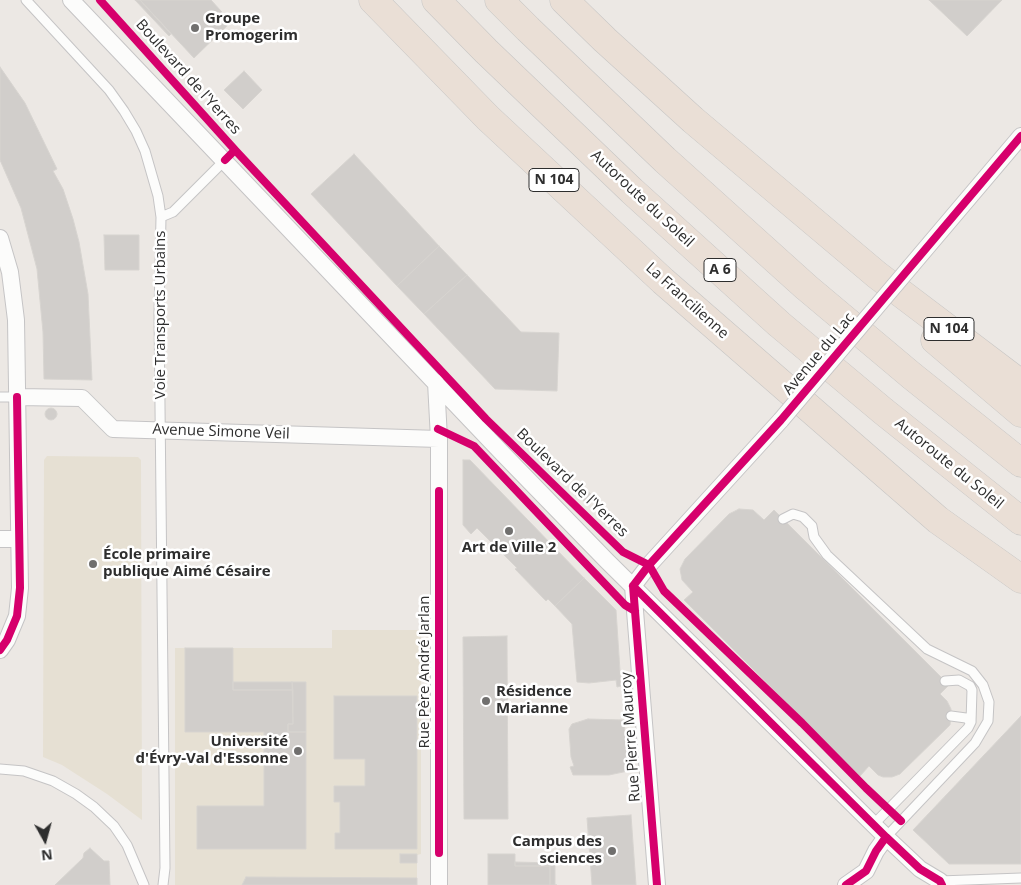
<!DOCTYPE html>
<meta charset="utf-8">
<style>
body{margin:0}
#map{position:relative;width:1021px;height:885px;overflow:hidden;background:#ece8e4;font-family:"Open Sans",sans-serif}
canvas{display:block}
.north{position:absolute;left:20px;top:815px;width:50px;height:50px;-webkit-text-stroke:4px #fff;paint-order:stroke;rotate:173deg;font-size:14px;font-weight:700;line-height:20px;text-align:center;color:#2e2e2e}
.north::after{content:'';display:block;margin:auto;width:18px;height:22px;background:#2e2e2e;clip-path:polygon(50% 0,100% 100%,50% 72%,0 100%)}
</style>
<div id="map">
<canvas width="1021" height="885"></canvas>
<div class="north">N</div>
</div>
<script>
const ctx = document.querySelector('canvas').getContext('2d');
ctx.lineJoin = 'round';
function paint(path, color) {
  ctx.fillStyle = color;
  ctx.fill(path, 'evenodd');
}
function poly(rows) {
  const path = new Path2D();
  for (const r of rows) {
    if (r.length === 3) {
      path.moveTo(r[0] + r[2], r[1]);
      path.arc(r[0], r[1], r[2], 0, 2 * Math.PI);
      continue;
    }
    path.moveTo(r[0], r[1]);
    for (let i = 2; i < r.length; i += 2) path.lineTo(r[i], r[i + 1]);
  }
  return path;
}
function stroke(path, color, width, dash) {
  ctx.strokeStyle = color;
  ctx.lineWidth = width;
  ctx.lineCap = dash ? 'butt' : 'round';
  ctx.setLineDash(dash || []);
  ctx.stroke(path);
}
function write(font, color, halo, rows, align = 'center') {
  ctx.font = font + ' "Open Sans",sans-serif';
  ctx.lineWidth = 5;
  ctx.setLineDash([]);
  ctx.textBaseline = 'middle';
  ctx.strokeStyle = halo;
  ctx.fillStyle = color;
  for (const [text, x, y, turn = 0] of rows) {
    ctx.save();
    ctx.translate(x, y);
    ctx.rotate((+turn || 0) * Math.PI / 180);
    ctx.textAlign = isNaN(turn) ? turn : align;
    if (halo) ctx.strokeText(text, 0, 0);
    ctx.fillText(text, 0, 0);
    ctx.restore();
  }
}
paint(poly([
 [47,456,138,457,141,460,142,820,107,794,62,765,43,757,44,460],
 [332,630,421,630,421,854,417,855,417,885,175,885,175,648,332,648]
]), '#e6e0d3');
const building = poly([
 [135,0,140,0,171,34,169,36,135,0],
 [140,0,211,0,231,22,194,58,140,0],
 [929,0,1002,0,967,36,929,0],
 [0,67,25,103,57,169,53,171,63,189,73,219,79,242,88,294,92,380,44,379,43,332,37,269,21,208,0,160,0,67],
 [244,71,262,90,243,109,224,90,244,71],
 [354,154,439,246,397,286,311,194,354,154],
 [104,235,139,235,139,270,105,270,104,235],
 [439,246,467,275,424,314,397,286,439,246],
 [467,275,521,332,559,333,557,391,495,389,424,314,467,275],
 [51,414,6],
 [463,460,470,460,584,578,555,606,548,599,546,601,515,569,517,568,477,528,471,534,463,525,463,460],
 [584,488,592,495,585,502,578,495,584,488],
 [739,509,753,510,764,520,774,510,949,685,940,694,947,701,951,709,951,716,950,725,900,774,892,777,883,777,878,775,869,766,860,776,684,600,693,592,682,580,680,569,685,559,729,514,739,509],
 [584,578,616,610,621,686,617,687,616,680,589,683,577,682,572,624,555,606,584,578],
 [507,636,508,819,464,819,463,637,507,636],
 [185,648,233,648,233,690,293,690,293,724,288,724,288,732,306,732,306,849,197,849,197,806,264,806,264,732,185,732,185,648],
 [233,682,292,682,293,690,233,690,233,682],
 [292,682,306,682,306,732,288,732,288,724,293,724,292,682],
 [334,696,417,696,417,849,335,849,335,833,340,833,340,802,334,802,334,786,365,786,365,759,334,759,334,696],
 [1021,716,1021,864,949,864,913,830,1021,716],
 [588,719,624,720,628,771,609,775,573,775,570,767,574,766,571,757,569,729,572,724,588,719],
 [631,815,636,885,592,885,587,818,631,815],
 [90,848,104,861,109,861,110,885,55,885,83,858,84,853,90,848],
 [400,854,417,854,417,863,400,863,400,854],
 [488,854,515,854,515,866,550,866,550,885,488,885,488,854],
 [515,862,555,863,555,885,557,885,550,885,550,866,515,866,515,862],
 [246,877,417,878,417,885,242,885,246,877]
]);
paint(building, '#d1cecb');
stroke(building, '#d7d4d0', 1);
const lane = poly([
 [26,0,109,90,124,111,136,131,145,151,158,196,161,217,159,314,165,868,163,885],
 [161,217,173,212,225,160],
 [0,397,17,397],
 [783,519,793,514,803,517,812,526,814,537,827,555,927,649,972,671,983,685,989,702,988,721,975,743,886,837],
 [945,681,959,680,970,686,972,690,971,722],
 [0,769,24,771,53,781,76,794,94,807,114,826,127,845,144,885],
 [874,824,968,728,971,722,966,718,951,716],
 [940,881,1021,878]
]);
const street = poly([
 [71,0,504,455,607,561,886,837,920,869,940,881,942,885],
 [0,238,10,272,16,320,20,588,17,616,7,640,0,650],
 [911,266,1021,136],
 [436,382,439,439,439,885],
 [17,397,82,398,113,429,439,439],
 [0,539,18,539],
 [633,586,657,885],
 [633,586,649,565,781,420],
 [846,885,866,871,876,851,886,837]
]);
const highway = poly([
 [373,0,488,118,663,281,938,520,1021,579],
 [436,0,486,51,632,191,779,324,883,411,1021,521],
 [499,0,528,29,665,160,806,287,912,376,1021,463],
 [564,0,605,40,693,120,877,275,1021,384],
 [935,340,1021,413]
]);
stroke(lane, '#c5c4c5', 11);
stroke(street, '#c5c4c5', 18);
stroke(highway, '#c6c5c4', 29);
stroke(lane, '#fcfcfb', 9);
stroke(street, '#fcfcfb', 16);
stroke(highway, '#eadfd6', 28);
const streetBridge = poly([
 [781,420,911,266]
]);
stroke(streetBridge, '#c5c4c5', 18, []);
stroke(streetBridge, '#fcfcfb', 16);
stroke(poly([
 [100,0,235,150,225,160],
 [235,150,486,419,623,552,649,565,664,591,802,723,866,788,901,821],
 [438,429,474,446,625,605,635,611],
 [633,586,649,565,781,420,1021,136],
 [633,586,886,837,920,869,940,881,942,885],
 [633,586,657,885],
 [0,650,7,640,17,616,20,588,17,397],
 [439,853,439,491],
 [846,885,866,871,876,851,886,837]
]), '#d6006c', 8);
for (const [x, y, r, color] of [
 [195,28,5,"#706f6e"],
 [509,531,5,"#706f6e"],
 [93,564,5,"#706f6e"],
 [486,701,5,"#706f6e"],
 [298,751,5,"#706f6e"],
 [612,851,5,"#706f6e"]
]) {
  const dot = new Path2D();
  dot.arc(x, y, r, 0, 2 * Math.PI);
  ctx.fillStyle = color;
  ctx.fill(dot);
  stroke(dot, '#fff', 2);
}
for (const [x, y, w] of [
 [554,180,50],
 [720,270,32],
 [949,329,50]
]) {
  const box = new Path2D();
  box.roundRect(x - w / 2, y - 11.5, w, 23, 4);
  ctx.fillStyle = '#fff';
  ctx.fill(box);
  stroke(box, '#2e2e2e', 1);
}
write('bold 14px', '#2e2e2e', null, [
 ["N 104",554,180],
 ["A 6",720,270],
 ["N 104",949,329]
]);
write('bold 15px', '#2e2e2e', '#fff', [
 ["Groupe",205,19],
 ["Promogerim",205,36],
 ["Art de Ville 2",509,548,"center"],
 ["École primaire",103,555],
 ["publique Aimé Césaire",103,572],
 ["Résidence",496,692],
 ["Marianne",496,709],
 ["Université",288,742,"right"],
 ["d'Évry-Val d'Essonne",288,759,"right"],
 ["Campus des",602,842,"right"],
 ["sciences",602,859,"right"]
], 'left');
write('15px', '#2e2e2e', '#fff', [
 ["Boulevard de l'Yerres",188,77,48],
 ["Autoroute du Soleil",642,199,43],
 ["La Francilienne",687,301,42],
 ["Voie Transports Urbains",161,315,-90],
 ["Avenue du Lac",819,354,-50],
 ["Avenue Simone Veil",221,432,2],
 ["Autoroute du Soleil",949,464,39],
 ["Boulevard de l'Yerres",572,483,44],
 ["Rue Père André Jarlan",425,672,-90],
 ["Rue Pierre Mauroy",631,737,-94]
]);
</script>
